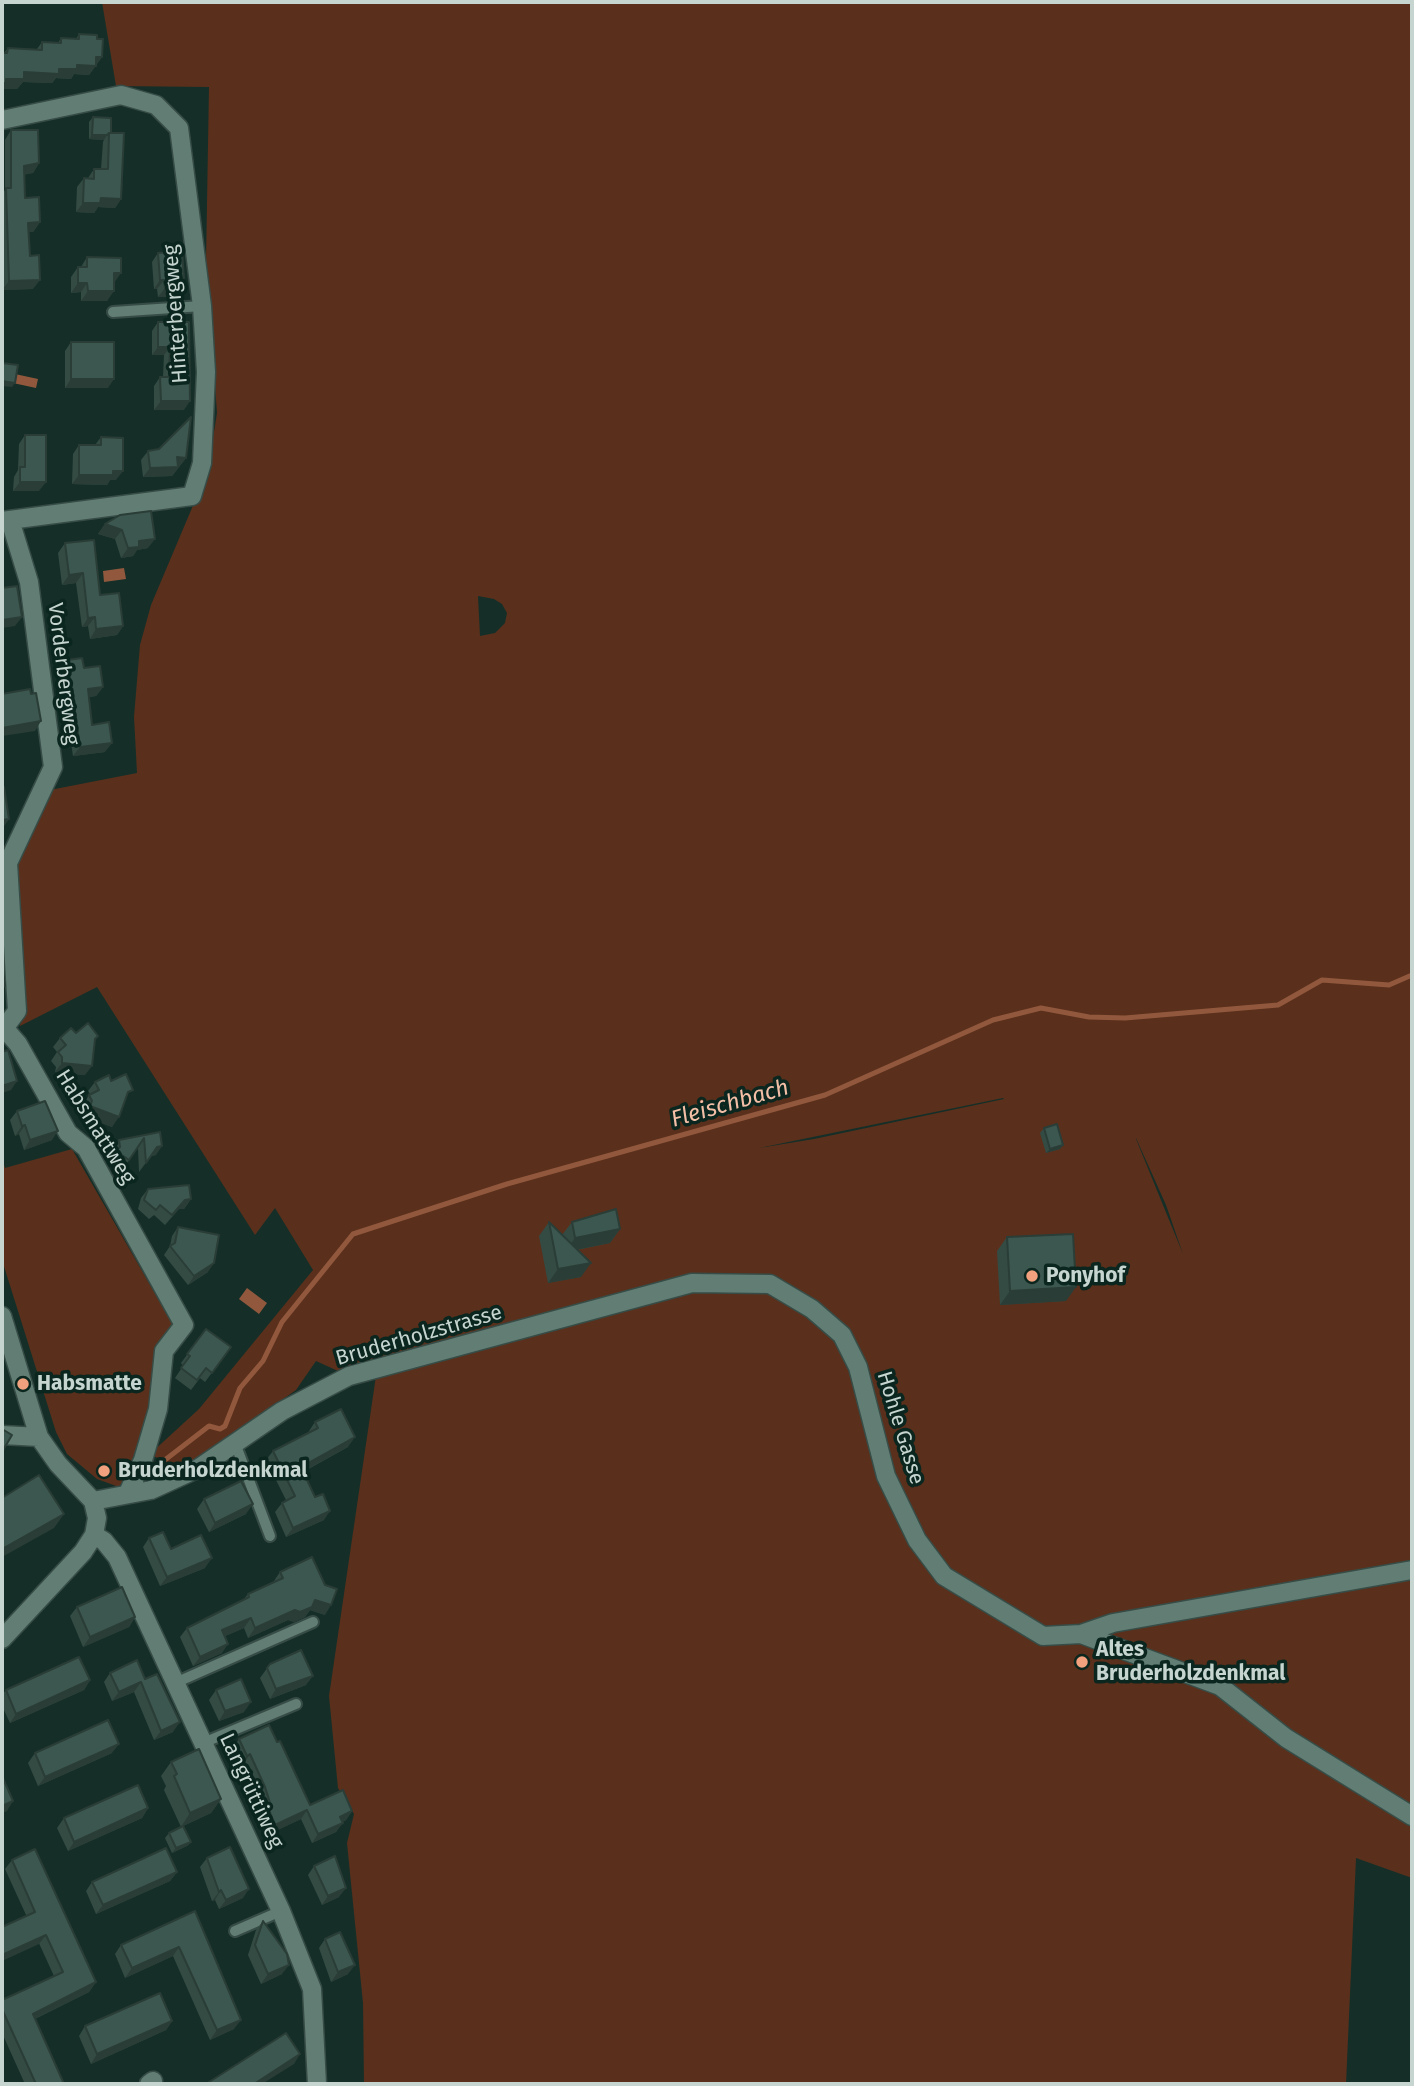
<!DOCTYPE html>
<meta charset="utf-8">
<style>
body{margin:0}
#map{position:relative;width:1414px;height:2086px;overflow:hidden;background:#152f28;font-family:"Fira Sans",sans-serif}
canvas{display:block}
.frame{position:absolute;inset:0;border:4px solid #c6d5d0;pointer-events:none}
</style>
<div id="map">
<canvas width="1414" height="2086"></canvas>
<div class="frame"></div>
</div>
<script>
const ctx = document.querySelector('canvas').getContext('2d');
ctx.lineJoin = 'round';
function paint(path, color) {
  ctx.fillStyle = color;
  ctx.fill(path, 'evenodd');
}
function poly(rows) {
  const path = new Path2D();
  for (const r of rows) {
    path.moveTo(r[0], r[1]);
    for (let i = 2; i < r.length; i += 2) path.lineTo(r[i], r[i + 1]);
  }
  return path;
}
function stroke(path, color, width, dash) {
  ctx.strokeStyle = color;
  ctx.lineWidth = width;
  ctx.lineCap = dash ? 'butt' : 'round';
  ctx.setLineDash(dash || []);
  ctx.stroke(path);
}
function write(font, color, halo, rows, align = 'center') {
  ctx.font = font + ' "Fira Sans",sans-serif';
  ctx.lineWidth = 7;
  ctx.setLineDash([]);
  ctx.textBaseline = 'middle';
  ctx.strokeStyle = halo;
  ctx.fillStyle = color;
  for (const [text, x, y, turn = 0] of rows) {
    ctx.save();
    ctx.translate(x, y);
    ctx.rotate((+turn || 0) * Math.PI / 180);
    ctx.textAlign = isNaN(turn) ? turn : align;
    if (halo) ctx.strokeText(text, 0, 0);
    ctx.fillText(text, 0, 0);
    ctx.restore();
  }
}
paint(poly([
 [102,2,1412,2,1412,1878,1356,1858,1346,2084,364,2084,363,2003,347,1843,354,1814,338,1788,329,1696,377,1369,349,1376,316,1361,296,1390,181,1471,150,1454,199,1409,313,1270,275,1208,255,1235,97,987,20,1026,25,992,14,892,16,858,50,790,137,773,134,717,140,645,151,605,208,470,217,413,206,262,209,87,116,86],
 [478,596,494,599,502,604,507,613,505,623,495,633,480,636],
 [1004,1099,814,1139,759,1148,1003,1098],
 [1136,1138,1166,1205,1183,1254,1136,1139],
 [72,1149,176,1330,139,1461,119,1487,97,1479,67,1454,56,1432,2,1260,2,1158,5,1168]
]), '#5a301c');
paint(poly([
 [15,374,38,379,36,388,13,383],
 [124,568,126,579,104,582,103,571],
 [247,1288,267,1303,259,1314,239,1299]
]), '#92583d');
stroke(poly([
 [161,1463,209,1426,220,1429,225,1426,240,1388,263,1361,282,1322,353,1234,507,1184,825,1095,993,1020,1041,1008,1089,1017,1125,1018,1278,1005,1322,980,1389,985,1412,975]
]), '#92583d', 5);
const service = poly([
 [113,312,202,306],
 [235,1443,270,1536],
 [175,1683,313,1622],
 [203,1743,296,1704],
 [235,1931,281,1911]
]);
const minor = poly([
 [2,120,121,95,156,105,179,128,202,306,206,372,202,463,192,496,2,521],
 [5,1029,18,1044,68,1133,86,1148,184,1325,164,1351,158,1409,143,1460,128,1493],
 [2,1031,17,1011,8,863,53,767,29,582,10,520],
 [2,1316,39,1437,58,1464,93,1501,97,1518,94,1535,83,1552,2,1639],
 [2,1435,39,1437],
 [93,1501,151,1490,199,1468,282,1411,349,1376,692,1283,770,1284,812,1309,842,1335,858,1367,886,1476,917,1540,944,1576,1043,1636,1081,1634,1220,1686,1286,1738,1412,1816],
 [94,1535,104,1541,117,1557,281,1911,312,1989,317,2084],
 [1081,1634,1113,1623,1412,1570],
 [149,2084,153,2081]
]);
stroke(service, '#374c46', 14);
stroke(minor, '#374c46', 21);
stroke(service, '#617d74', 10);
stroke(minor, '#617d74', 18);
paint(poly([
 [79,34,97,39,102,57,89,75,74,74,71,79,56,78,52,83,23,82,17,89,2,88,4,53,8,48,37,49,42,42,58,43,61,38,76,39],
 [93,117,111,133,121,199,115,208,98,207,94,213,76,212,77,187,84,178,88,178,94,169,101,169,103,142,104,140,89,139,89,122],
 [11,130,39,163,33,173,24,174,25,198,40,222,33,232,29,232,30,256,33,289,2,290,2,194,5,190,5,140],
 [158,253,184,278,175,296,158,297,157,289,154,289,152,262],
 [87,257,114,283,107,301,81,301,81,292,71,293,71,277,78,267,81,267],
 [158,322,189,322,184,410,154,410,154,386,160,377,163,377,164,355,152,355,152,331],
 [71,342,108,388,65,388,65,351],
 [25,435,39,491,13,491,14,477,18,470,19,444],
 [101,437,116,480,110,480,107,485,72,484,73,454,79,445,95,445],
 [148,451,186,458,172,476,143,477,141,460],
 [120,515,148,548,137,550,133,556,121,558,115,539,98,534,105,524],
 [65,543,100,595,123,626,117,635,90,639,88,626,82,627,76,583,62,585,58,553],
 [67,660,84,668,103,687,96,696,89,697,92,725,105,752,73,756,60,670],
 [76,1033,94,1041,85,1075,55,1072,56,1067,51,1061,57,1052,53,1047,60,1038],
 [111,1081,126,1099,112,1127,83,1116,86,1110,83,1104,90,1094,88,1091,95,1082],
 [17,1111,52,1140,24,1150,19,1134,15,1136,10,1120],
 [1044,1128,1063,1145,1060,1149,1046,1153,1040,1133],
 [160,1132,156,1155,151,1156,139,1172,138,1148,122,1170,110,1161,113,1156,112,1149,119,1140],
 [148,1189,191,1199,184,1209,179,1209,165,1225,154,1215,149,1219,138,1209,141,1198],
 [549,1222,562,1235,572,1222,620,1229,610,1243,577,1250,581,1277,548,1283,539,1236],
 [178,1227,208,1272,188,1285,164,1255,170,1246,172,1236],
 [1007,1237,1066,1301,1000,1305,997,1251],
 [206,1329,231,1347,205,1382,200,1378,191,1390,175,1378,183,1366,181,1363],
 [315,1422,348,1447,303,1472,324,1520,286,1537,275,1512,282,1503,286,1500,266,1460,273,1451,309,1433,309,1431],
 [204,1499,246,1514,209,1532,197,1509],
 [149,1538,171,1549,205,1568,160,1586,143,1547],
 [280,1572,325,1615,310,1610,305,1617,294,1622,288,1620,248,1638,244,1628,225,1636,222,1653,193,1666,180,1637,187,1628,243,1600,248,1594,274,1582,274,1581],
 [77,1607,135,1617,129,1627,83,1647,70,1616],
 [270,1664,306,1685,270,1699,260,1678],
 [110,1673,145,1679,173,1732,154,1740,134,1692,112,1701,104,1682],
 [90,1680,84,1690,10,1723,2,1706,2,1695,6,1690],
 [216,1690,244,1712,219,1721,209,1700],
 [239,1739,277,1742,310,1805,352,1811,346,1820,342,1822,336,1832,312,1843,301,1819,269,1834,261,1817,264,1813,258,1796,244,1763,240,1765,233,1748],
 [35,1753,112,1753,38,1786,28,1763],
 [171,1762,221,1799,211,1813,181,1827,164,1790,166,1786,161,1776],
 [148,1808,142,1818,68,1851,57,1828,64,1818],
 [169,1833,191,1842,187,1846,172,1853,165,1838],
 [207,1858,243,1898,219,1909,215,1900,212,1901,200,1867],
 [12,1860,96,1982,89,1992,35,2019,64,2084,25,2084,2,2033,2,2000,54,1976,5,1869],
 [314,1866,339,1897,322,1905,308,1875],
 [177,1872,170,1881,96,1914,86,1891,92,1882],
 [195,1911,234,2029,210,2040,173,1956,125,1978,115,1954,121,1945],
 [263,1921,282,1974,261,1984,248,1955,256,1930],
 [325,1939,348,1974,331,1982,319,1948],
 [172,2021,166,2030,91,2064,79,2036,85,2026]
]), '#344b44');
paint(poly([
 [3,2,71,2,70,4,2,4],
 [96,57,102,57,89,75,74,74,71,79,56,78,52,83,23,82,17,89,2,89,2,83,6,79,24,72,59,69,77,65],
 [92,135,107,135,104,140,89,139],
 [39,163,33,173,18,176,24,166],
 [101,198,121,199,115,208,98,207,94,213,76,212,83,203],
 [40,222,33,232,22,232,28,223],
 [114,273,121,273,114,283],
 [181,278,184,278,178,287,181,286,175,296,158,297,165,288],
 [40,280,33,289,2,290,9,281],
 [160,280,164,280,157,289,154,289],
 [78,283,87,283,81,292,71,293],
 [88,291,114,291,107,301,81,301],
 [158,347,170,347,164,355,152,355],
 [71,379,114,379,108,388,65,388],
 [2,381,15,383,12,387,2,386],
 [161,401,190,401,184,410,154,410],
 [177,457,186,458,172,476,143,477,150,468],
 [113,471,123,471,116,480,110,480,107,485,72,484,79,475],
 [20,482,46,482,39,491,13,491],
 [105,524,122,530,115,539,98,534],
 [155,539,148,548,137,550,133,556,121,558,128,548,139,541],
 [83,573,76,583,62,585,69,575],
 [22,617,15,626,2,628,2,620],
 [95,617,88,626,82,627,88,618],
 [123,626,117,635,90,639,96,629],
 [103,687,96,696,81,698,88,689],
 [41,721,35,731,2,736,2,728],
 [112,743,105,752,73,756,80,747],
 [9,819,3,828,2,828,2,820],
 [62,1063,92,1066,85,1075,55,1072],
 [17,1081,11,1090,2,1093,2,1086],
 [90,1106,119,1117,112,1127,83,1116],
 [25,1125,19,1134,15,1136,22,1126],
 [58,1131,52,1140,24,1150,30,1140],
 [1063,1145,1060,1149,1046,1153,1050,1149],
 [162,1146,156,1155,151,1156,157,1147],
 [191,1199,184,1209,179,1209,165,1225,185,1200],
 [620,1229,610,1243,565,1252,575,1238],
 [214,1263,208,1272,188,1285,194,1276],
 [591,1263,581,1277,548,1283,558,1269],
 [1076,1287,1066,1301,1000,1305,1010,1291],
 [355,1437,348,1447,294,1476,301,1467],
 [253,1504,246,1514,209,1532,215,1523],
 [330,1511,324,1520,286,1537,293,1528],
 [64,1514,54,1528,2,1557,2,1549],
 [212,1558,205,1568,160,1586,167,1577],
 [315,1600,331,1605,325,1615,310,1610,305,1617,294,1622,288,1620,248,1638,255,1628,295,1610],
 [135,1617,129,1627,83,1647,90,1637],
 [251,1618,244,1628,216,1640,222,1630],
 [228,1644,222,1653,193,1666,200,1657],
 [313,1676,306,1685,270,1699,276,1689],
 [90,1680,84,1690,10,1723,16,1714],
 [141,1682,134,1692,112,1701,119,1692],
 [251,1702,244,1712,219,1721,225,1711],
 [180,1722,173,1732,154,1740,161,1731],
 [119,1744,112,1753,38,1786,45,1777],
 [250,1754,244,1763,240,1765,247,1756],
 [221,1799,211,1813,181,1827,190,1813],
 [13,1801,7,1811,2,1813,2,1806],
 [148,1808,142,1818,68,1851,74,1842],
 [307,1810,301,1819,269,1834,275,1825],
 [352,1811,346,1820,334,1826,340,1817],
 [343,1823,336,1832,312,1843,318,1834],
 [191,1842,187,1846,172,1853,176,1848],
 [177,1872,170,1881,96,1914,103,1905],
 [346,1888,339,1897,322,1905,328,1896],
 [249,1889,243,1898,219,1909,226,1900],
 [221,1890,215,1900,212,1901,219,1892],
 [46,1935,39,1944,2,1961,2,1955],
 [179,1947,173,1956,125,1978,132,1968],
 [289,1965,282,1974,261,1984,268,1974],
 [355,1965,348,1974,331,1982,338,1972],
 [96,1982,89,1992,26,2023,33,2014],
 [241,2020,234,2029,210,2040,217,2030],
 [172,2021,166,2030,91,2064,97,2054],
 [300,2054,294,2064,262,2084,254,2084]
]), '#2a3d37');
const building = poly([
 [79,34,97,35,97,39,103,39,102,57,96,57,96,66,77,65,77,69,59,69,59,74,24,72,24,79,6,79,6,83,2,83,2,53,7,53,8,48,42,50,42,42,61,43,61,38,79,39,79,34],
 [93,117,111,118,111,133,109,133,107,135,92,135,93,117],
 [11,130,38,130,39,163,24,166,25,198,39,197,40,222,28,223,30,256,39,255,40,280,9,281,6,188,11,188,11,130],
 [109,133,124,133,121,199,101,198,100,203,83,203,84,178,94,179,94,169,108,169,109,133],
 [182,251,184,278,181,278,181,286,165,288,164,280,160,280,158,253,182,251],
 [87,257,121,258,121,273,114,273,114,291,88,291,87,283,78,283,78,267,87,267,87,257],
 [158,322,189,322,190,401,161,401,160,377,169,377,170,347,158,347,158,322],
 [71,342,114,342,114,379,71,379,71,342],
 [2,363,18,365,15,383,2,381,2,363],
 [191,417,186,458,177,457,178,467,150,468,148,451,159,449,191,417],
 [25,435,46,435,46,482,20,482,20,467,25,467,25,435],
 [101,437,123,438,123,471,113,471,113,475,79,475,79,445,101,445,101,437],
 [151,511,155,539,139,541,139,547,128,548,122,530,105,524,120,515,151,511],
 [94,540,100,595,119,593,123,626,96,629,95,617,88,618,83,573,69,575,65,543,94,540],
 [17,586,22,617,2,620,2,588,17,586],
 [82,658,84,668,100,666,103,687,88,689,92,725,109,722,112,743,80,747,67,660,82,658],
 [30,689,31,694,36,693,41,721,2,728,2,694,30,689],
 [2,787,4,787,9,819,2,820,2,787],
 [2,970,5,986,2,987,2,970],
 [88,1023,98,1036,95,1039,92,1066,62,1063,62,1057,58,1052,66,1045,60,1038,71,1028,76,1033,88,1023],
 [8,1050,17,1081,2,1086,2,1052,8,1050],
 [126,1074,133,1090,128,1092,119,1117,90,1106,92,1101,89,1095,99,1090,95,1082,109,1075,111,1081,126,1074],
 [45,1101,58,1131,30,1140,25,1125,22,1126,17,1111,45,1101],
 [1057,1124,1063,1145,1050,1149,1044,1128,1057,1124],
 [160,1132,162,1146,157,1147,146,1163,144,1138,129,1160,116,1151,120,1147,119,1140,160,1132],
 [189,1185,191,1199,185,1200,172,1215,160,1205,156,1210,144,1200,148,1189,189,1185],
 [616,1209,620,1229,575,1238,572,1222,616,1209],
 [549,1222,591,1263,558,1269,549,1222],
 [178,1227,219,1235,214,1263,194,1276,170,1246,175,1243,178,1227],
 [1073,1234,1076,1287,1010,1291,1007,1237,1073,1234],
 [206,1329,231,1347,212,1373,206,1368,197,1380,181,1368,190,1356,187,1354,206,1329],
 [341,1409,355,1437,301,1467,315,1497,323,1494,330,1511,293,1528,282,1503,295,1496,273,1451,318,1428,315,1422,341,1409],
 [2,1429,12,1435,2,1452,2,1429],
 [39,1475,64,1514,2,1549,2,1498,39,1475],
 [241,1481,253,1504,215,1523,204,1499,241,1481],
 [163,1532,171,1549,201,1535,212,1558,167,1577,149,1538,163,1532],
 [312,1557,325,1585,337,1589,331,1605,315,1600,312,1607,300,1612,295,1610,255,1628,251,1618,222,1630,228,1644,200,1657,187,1628,249,1597,248,1594,283,1578,280,1572,312,1557],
 [122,1587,135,1617,90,1637,77,1607,122,1587],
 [301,1650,313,1676,276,1689,267,1668,270,1664,301,1650],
 [79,1657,90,1680,16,1714,6,1690,79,1657],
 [137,1660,145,1679,157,1674,180,1722,161,1731,141,1682,119,1692,110,1673,137,1660],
 [241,1679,251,1702,225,1711,216,1690,241,1679],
 [108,1720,119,1744,45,1777,35,1753,108,1720],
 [269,1725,277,1742,280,1741,310,1805,343,1790,352,1811,340,1817,343,1823,318,1834,307,1810,275,1825,268,1808,271,1806,265,1787,250,1754,247,1756,239,1739,269,1725],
 [199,1749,221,1799,190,1813,174,1776,177,1774,171,1762,199,1749],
 [2,1776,13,1801,2,1806,2,1776],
 [138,1785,148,1808,74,1842,64,1818,138,1785],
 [183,1826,191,1842,176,1848,169,1833,183,1826],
 [230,1847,249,1889,226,1900,221,1890,219,1892,207,1858,230,1847],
 [166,1848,177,1872,103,1905,92,1882,166,1848],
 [35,1849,96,1982,33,2014,64,2084,36,2084,2,2009,2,2000,63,1972,46,1935,2,1955,2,1927,35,1912,12,1860,35,1849],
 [335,1856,346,1888,328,1896,314,1866,335,1856],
 [195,1911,241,2020,217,2030,179,1947,132,1968,121,1945,195,1911],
 [263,1921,287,1954,289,1965,268,1974,255,1945,263,1921],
 [340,1932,355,1965,338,1972,325,1939,340,1932],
 [160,1993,172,2021,97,2054,85,2026,160,1993],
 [286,2033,300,2054,254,2084,206,2084,286,2033]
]);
paint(building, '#3c574f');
stroke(building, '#2a3d37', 2);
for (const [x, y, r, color] of [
 [1032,1276,7,"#f1a17d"],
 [23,1384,7,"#f1a17d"],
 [104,1471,7,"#f1a17d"],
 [1082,1662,7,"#f1a17d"]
]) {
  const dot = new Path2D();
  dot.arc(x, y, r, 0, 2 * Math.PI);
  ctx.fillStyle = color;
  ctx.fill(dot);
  stroke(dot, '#0b261e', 2.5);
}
write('21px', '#c6d5d0', '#0b261e', [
 ["Hinterbergweg",176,314,-94],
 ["Vorderbergweg",63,674,83],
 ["Habsmattweg",95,1127,58],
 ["Bruderholzstrasse",419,1336,-16],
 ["Hohle Gasse",900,1428,73],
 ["Langrüttiweg",251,1791,65]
]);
write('bold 21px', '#c6d5d0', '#0b261e', [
 ["Ponyhof",1046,1276],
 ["Habsmatte",37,1384],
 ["Bruderholzdenkmal",118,1471],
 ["Altes",1096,1650],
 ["Bruderholzdenkmal",1096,1674]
], 'left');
write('italic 23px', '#f4bfa7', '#0b261e', [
 ["Fleischbach",730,1104,-16]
]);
</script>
